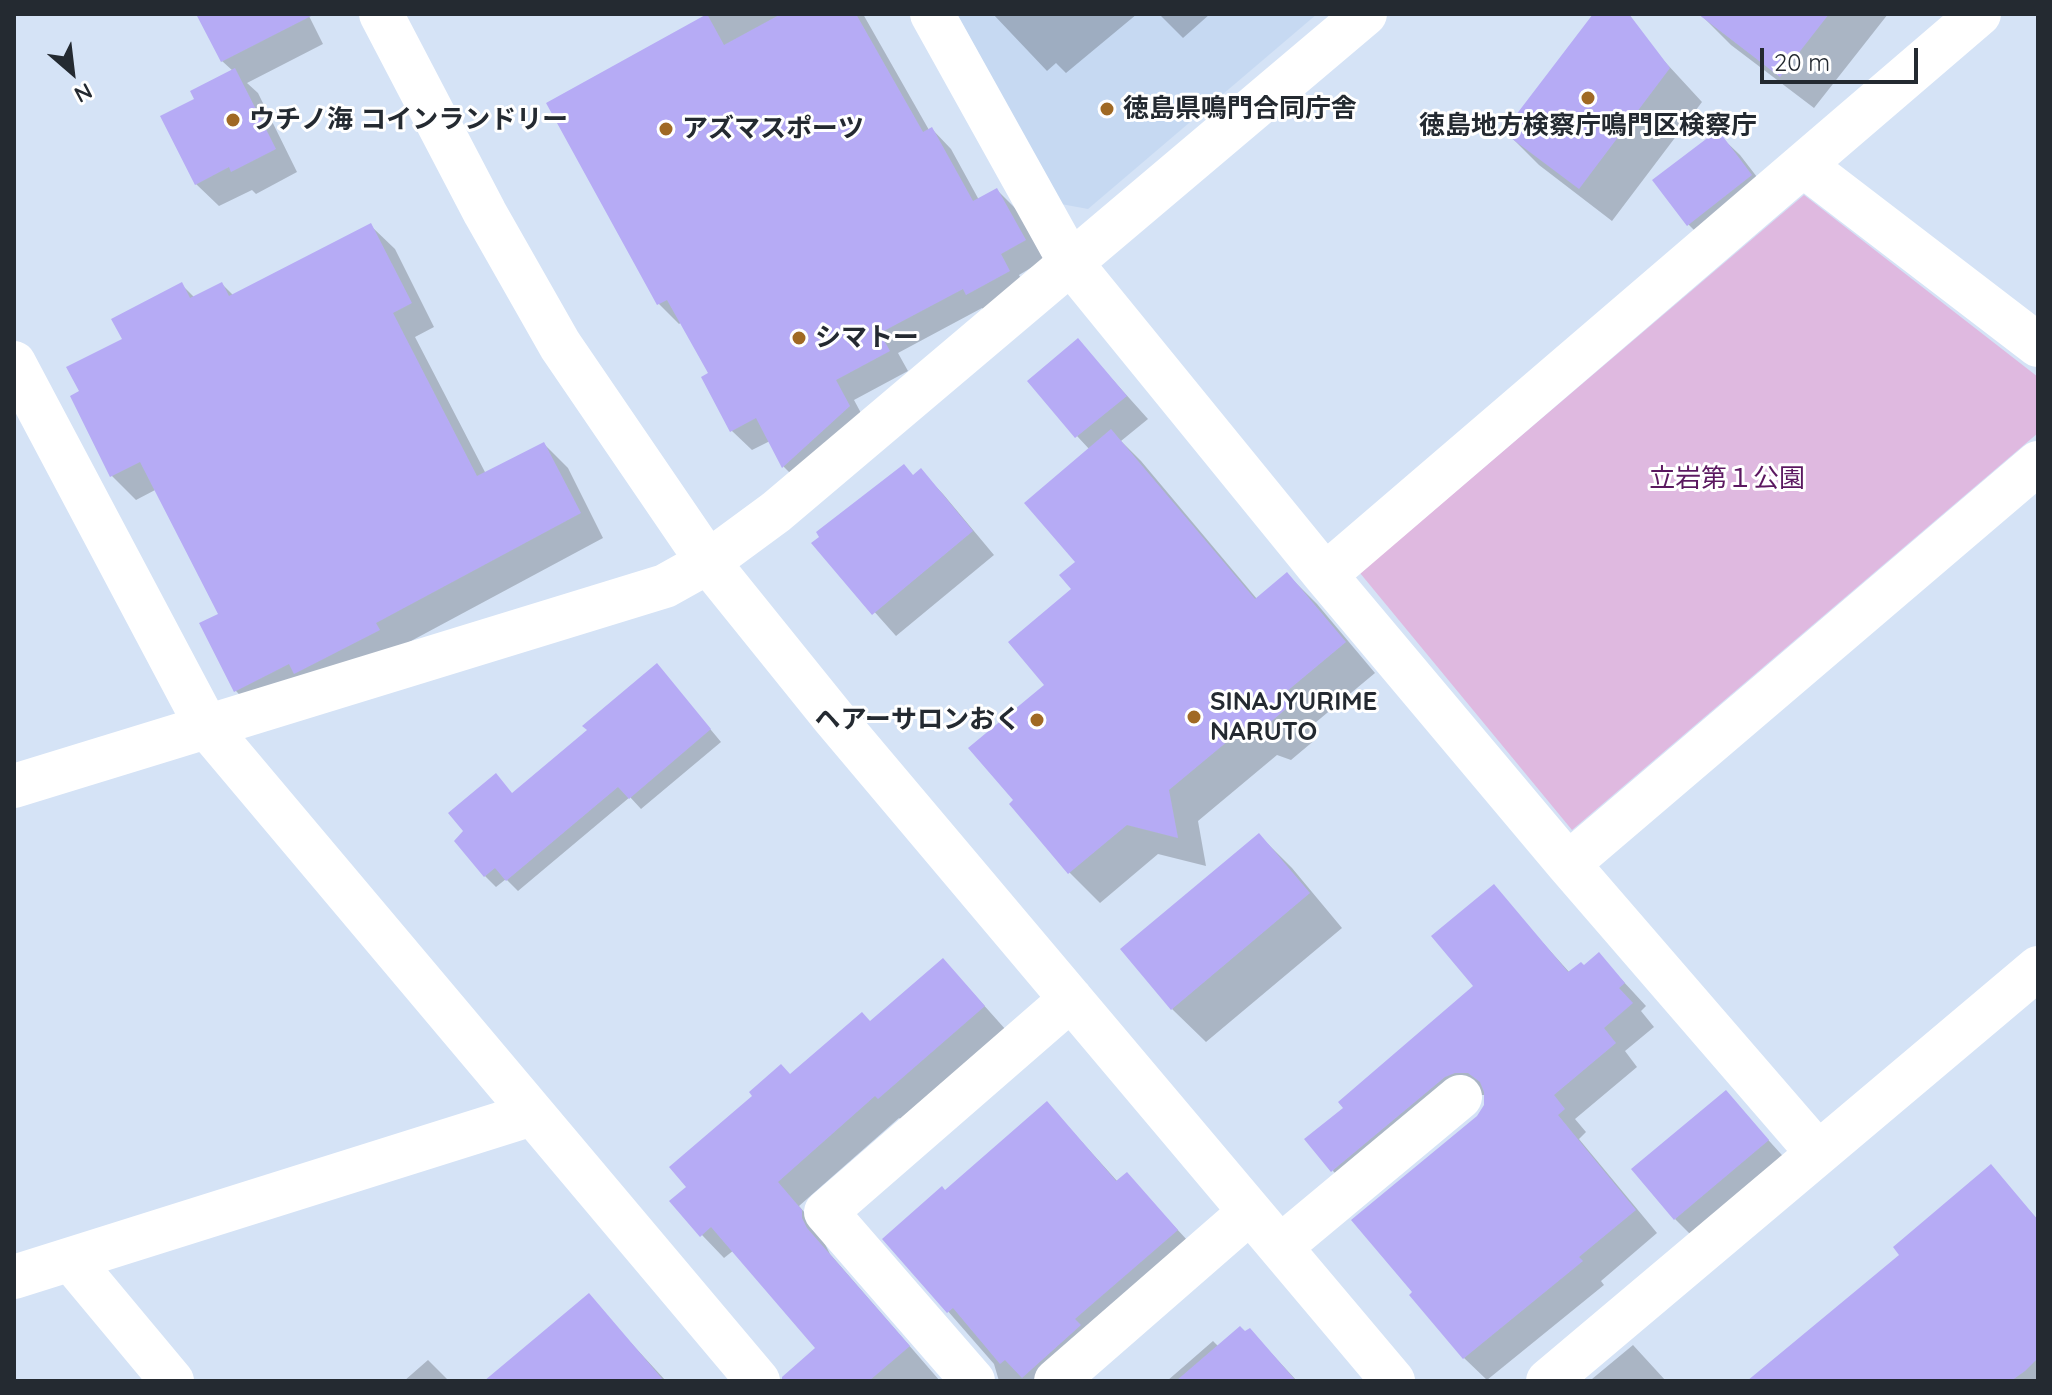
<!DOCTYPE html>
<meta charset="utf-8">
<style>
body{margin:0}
#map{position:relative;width:2052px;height:1395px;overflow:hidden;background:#d5e3f6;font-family:Quicksand,sans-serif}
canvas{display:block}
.frame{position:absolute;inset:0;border:16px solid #242a31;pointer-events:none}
.north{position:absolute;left:32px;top:32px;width:80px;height:80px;-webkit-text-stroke:6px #fff;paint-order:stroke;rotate:152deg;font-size:22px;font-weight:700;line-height:32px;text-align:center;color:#242a31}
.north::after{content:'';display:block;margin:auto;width:28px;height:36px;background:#242a31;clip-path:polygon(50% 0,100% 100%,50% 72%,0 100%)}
.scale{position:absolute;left:1760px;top:48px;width:158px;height:36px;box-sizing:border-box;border:4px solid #242a31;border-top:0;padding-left:10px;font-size:24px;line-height:28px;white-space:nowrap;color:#242a31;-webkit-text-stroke:6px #fff;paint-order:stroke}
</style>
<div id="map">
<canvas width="2052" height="1395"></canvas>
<div class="frame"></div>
<div class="north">N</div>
<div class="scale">20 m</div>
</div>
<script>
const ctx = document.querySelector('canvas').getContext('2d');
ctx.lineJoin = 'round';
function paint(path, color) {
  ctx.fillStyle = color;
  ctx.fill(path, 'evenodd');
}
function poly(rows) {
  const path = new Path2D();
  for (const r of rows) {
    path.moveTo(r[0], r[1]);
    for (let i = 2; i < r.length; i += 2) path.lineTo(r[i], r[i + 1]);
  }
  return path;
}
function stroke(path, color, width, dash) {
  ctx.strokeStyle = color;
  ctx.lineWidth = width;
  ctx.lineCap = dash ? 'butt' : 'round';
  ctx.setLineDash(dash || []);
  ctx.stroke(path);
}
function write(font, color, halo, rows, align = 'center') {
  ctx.font = font + ' Quicksand,"Noto Sans JP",sans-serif';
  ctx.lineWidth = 6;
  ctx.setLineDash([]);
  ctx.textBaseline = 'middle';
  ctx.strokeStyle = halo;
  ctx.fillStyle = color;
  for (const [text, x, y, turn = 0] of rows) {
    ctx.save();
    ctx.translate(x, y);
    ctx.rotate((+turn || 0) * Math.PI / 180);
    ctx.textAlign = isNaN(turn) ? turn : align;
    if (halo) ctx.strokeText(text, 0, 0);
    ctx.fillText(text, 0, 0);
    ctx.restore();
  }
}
paint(poly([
 [957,14,1317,14,1088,209,1061,204]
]), '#c6d9f2');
paint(poly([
 [1804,195,2038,377,2038,433,1572,830,1360,573]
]), '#dfb9e0');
paint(poly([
 [199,14,308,14,323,44,247,83,258,93,297,172,256,194,252,190,219,206,196,184,197,100,233,71,222,61],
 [712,14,863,14,929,130,932,129,951,149,979,200,997,190,1017,210,1044,260,1019,275,1028,292,987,313,982,308,898,353,908,371,854,400,868,426,803,486,784,467,770,441,752,450,732,431,711,374,682,322,679,324,659,304,549,104],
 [993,14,1137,14,1066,73,1056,63,1047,71],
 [1159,14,1210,14,1183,38],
 [1595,14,1606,14,1655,51,1702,102,1612,221,1539,165,1506,132],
 [1700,14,1888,14,1814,108,1731,45],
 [1717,133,1740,155,1774,199,1712,248,1689,225,1655,181],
 [371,226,395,249,434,327,415,337,486,474,544,444,568,468,603,538,398,648,259,715,236,691,221,614,157,489,136,500,112,476,72,397,81,392,124,340,181,284,195,298,222,284,234,296],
 [1078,341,1148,419,1121,441,1141,461,1257,599,1287,574,1317,604,1375,673,1315,723,1316,739,1291,760,1277,755,1198,821,1206,866,1158,854,1100,903,1070,873,1012,804,1016,801,1073,589,1077,562,1090,450,1077,436],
 [921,471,943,494,994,555,896,636,814,544],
 [667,677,721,742,641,809,630,797,518,891,506,879,496,887,485,876,513,794],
 [1259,835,1292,868,1342,928,1206,1042,1172,1009],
 [1493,887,1570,973,1584,967,1599,955,1646,1006,1641,1011,1654,1027,1625,1051,1637,1067,1575,1119,1586,1132,1579,1139,1657,1233,1601,1281,1604,1285,1487,1380,1464,1358,1478,1117,1486,1106,1486,1095,1479,1095,1355,1193,1333,1171,1345,1108,1476,986],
 [965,984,1006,1030,902,1120,899,1118,799,1206,824,1235,824,1242,830,1254,940,1381,818,1381,818,1349,734,1250,724,1258,702,1235,689,1187,791,1076,871,1023],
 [1726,1093,1790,1164,1698,1242,1675,1219],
 [1047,1103,1118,1182,1127,1175,1200,1254,1066,1381,999,1381,994,1364,885,1239,945,1192],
 [1991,1167,2038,1220,2038,1381,1750,1381,1901,1255],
 [588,1296,666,1381,487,1381],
 [1250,1330,1297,1381,1167,1381,1213,1341,1219,1347],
 [1633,1345,1666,1381,1594,1381,1592,1379],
 [428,1360,449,1381,404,1381]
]), '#0003');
paint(poly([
 [196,14,315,14,221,62],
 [707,14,724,45,781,14,856,14,923,132,932,127,973,201,997,188,1026,240,1001,254,1010,271,966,295,963,289,880,333,890,351,836,380,850,406,782,468,756,418,730,432,701,377,708,373,667,300,657,305,546,103],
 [1593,14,1629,14,1670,68,1579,189,1503,132],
 [1698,14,1829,14,1780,77],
 [235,68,276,149,231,172,229,167,195,185,160,116,194,99,190,91],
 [1718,130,1752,175,1687,226,1652,180],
 [371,223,412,303,393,313,477,476,544,442,581,513,376,623,380,630,294,674,289,664,234,692,199,623,218,614,140,462,110,477,70,396,79,391,66,367,122,339,111,319,182,282,190,298,222,282,229,296],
 [1078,338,1127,396,1075,438,1027,381],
 [1111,429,1255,599,1287,572,1346,642,1286,692,1287,708,1260,731,1246,726,1169,790,1178,838,1127,825,1068,874,1009,804,1013,800,968,748,1044,685,1008,642,1071,589,1059,575,1075,562,1024,503],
 [904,464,913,475,921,468,973,531,872,615,811,543,819,537,816,532],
 [657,663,711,729,629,799,618,787,506,881,495,868,484,877,454,841,463,831,448,813,496,773,512,793,587,730,582,726],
 [1259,833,1310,893,1171,1010,1120,949],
 [1494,884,1568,972,1581,962,1584,965,1599,952,1625,983,1619,988,1633,1003,1604,1028,1616,1043,1554,1095,1565,1109,1558,1115,1636,1210,1579,1257,1583,1261,1463,1359,1409,1295,1412,1292,1351,1220,1477,1116,1484,1105,1484,1092,1480,1082,1468,1073,1455,1073,1445,1077,1331,1172,1304,1139,1343,1108,1338,1102,1473,986,1431,936],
 [943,958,985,1006,878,1099,875,1096,778,1182,802,1210,802,1218,807,1228,910,1346,869,1381,782,1381,782,1377,815,1348,711,1227,700,1237,669,1201,686,1187,669,1167,752,1096,749,1092,781,1064,790,1074,862,1012,870,1021],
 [1726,1090,1769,1140,1674,1220,1631,1169],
 [1047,1101,1116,1181,1127,1172,1178,1230,1075,1319,1081,1325,1022,1378,1005,1360,1000,1364,953,1308,947,1313,882,1239,942,1186,945,1190],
 [1991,1164,2038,1220,2038,1358,2025,1371,2011,1381,1747,1381,1899,1255,1893,1247],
 [589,1293,664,1381,484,1381],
 [1240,1326,1245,1331,1250,1328,1296,1381,1176,1381]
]), '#b6abf5');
stroke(poly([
 [381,14,485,213,560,345,708,562,833,717,1393,1381],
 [932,14,1070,262,1325,575,1568,864,1818,1153],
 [1803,165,2038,345],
 [14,363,207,727,758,1381],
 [1325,575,1979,14],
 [14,786,665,586,708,562,776,512,1365,14],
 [1568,864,2038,463],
 [1280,1247,1460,1097],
 [71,1260,172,1381],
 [14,1277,532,1114],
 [973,1381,826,1212,1071,999],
 [1056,1381,1250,1212],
 [1548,1381,2038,968]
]), '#fff', 44);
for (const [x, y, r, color] of [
 [1588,98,8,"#a06924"],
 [1107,109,8,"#a06924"],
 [233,120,8,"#a06924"],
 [666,129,8,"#a06924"],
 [799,338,8,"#a06924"],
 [1194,717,8,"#a06924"],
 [1037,720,8,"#a06924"]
]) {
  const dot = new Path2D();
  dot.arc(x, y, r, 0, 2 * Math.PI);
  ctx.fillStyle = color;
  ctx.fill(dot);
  stroke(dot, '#fff', 3);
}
write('bold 26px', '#242a31', '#fff', [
 ["徳島県鳴門合同庁舎",1123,109],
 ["ウチノ海 コインランドリー",249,120],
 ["徳島地方検察庁鳴門区検察庁",1588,126,"center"],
 ["アズマスポーツ",682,129],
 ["シマトー",815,338],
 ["SINAJYURIME",1210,702],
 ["NARUTO",1210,732],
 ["ヘアーサロンおく",1021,720,"right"]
], 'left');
write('26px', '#5b1860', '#fff', [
 ["立岩第１公園",1727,479]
]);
</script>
